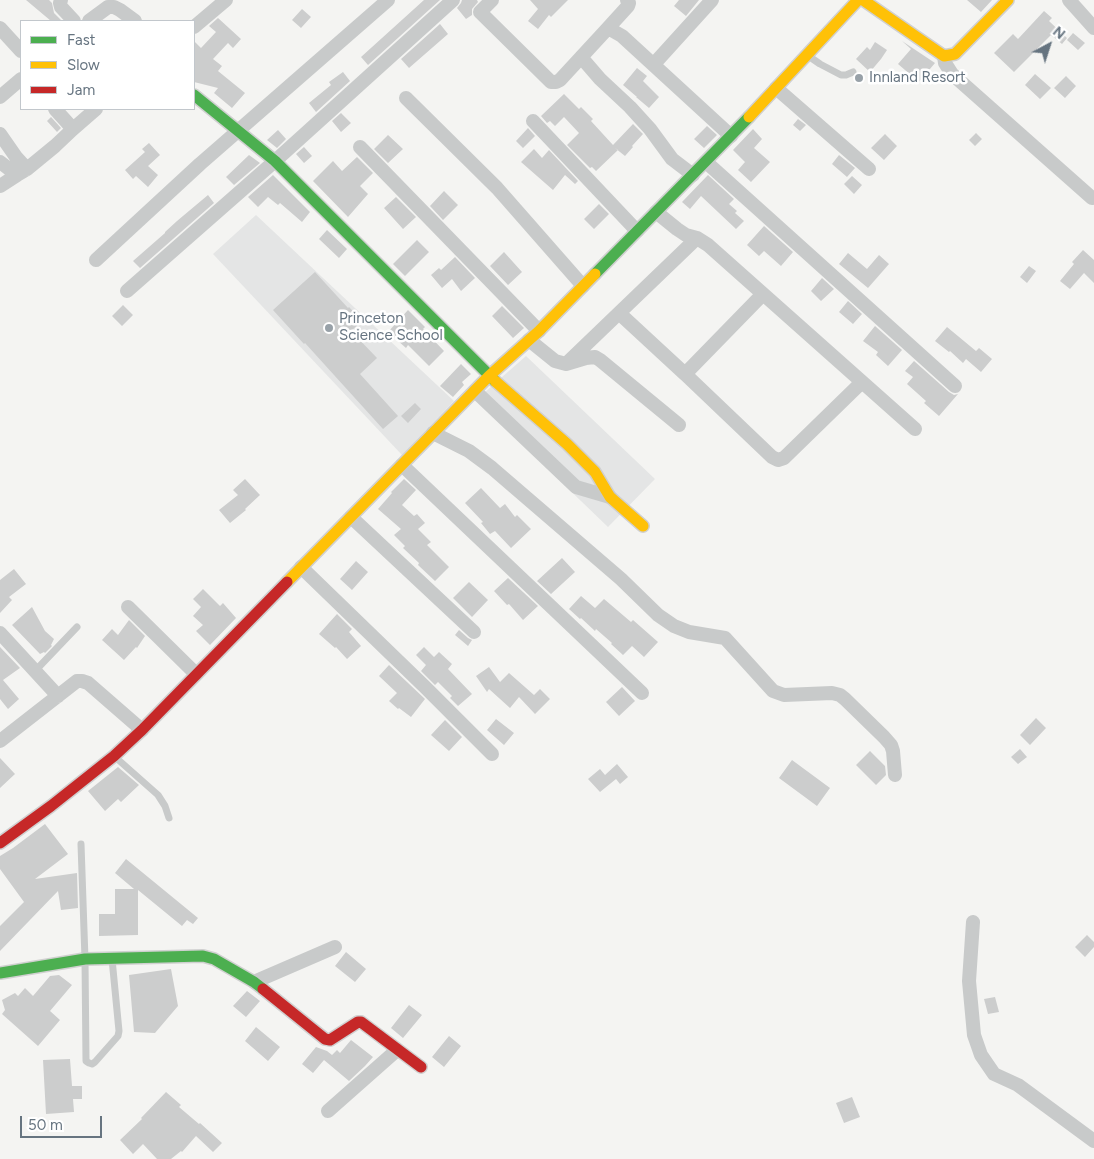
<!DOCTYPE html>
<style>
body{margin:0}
#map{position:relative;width:1094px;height:1159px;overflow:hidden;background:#f4f4f2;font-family:Figtree,sans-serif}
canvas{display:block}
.legend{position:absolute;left:20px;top:20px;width:175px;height:90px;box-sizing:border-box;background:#fff;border:1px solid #c2c7cc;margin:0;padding:6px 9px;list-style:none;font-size:15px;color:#667480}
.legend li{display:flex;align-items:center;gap:10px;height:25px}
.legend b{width:25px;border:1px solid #c2c7cc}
.north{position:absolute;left:1024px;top:20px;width:50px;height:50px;-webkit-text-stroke:4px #fff;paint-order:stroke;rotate:40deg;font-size:14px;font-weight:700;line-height:20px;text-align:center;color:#667480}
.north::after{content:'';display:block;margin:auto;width:18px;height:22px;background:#667480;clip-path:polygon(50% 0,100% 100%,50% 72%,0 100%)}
.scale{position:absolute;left:20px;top:1116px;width:82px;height:22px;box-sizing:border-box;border:2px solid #667480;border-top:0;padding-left:6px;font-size:15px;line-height:18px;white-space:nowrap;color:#667480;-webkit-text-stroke:4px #fff;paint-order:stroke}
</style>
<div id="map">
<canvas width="1094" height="1159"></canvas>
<ul class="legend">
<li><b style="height:6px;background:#4caf50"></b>Fast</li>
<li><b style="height:6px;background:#ffc107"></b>Slow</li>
<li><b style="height:6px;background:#c62828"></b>Jam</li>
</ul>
<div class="north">N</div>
<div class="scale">50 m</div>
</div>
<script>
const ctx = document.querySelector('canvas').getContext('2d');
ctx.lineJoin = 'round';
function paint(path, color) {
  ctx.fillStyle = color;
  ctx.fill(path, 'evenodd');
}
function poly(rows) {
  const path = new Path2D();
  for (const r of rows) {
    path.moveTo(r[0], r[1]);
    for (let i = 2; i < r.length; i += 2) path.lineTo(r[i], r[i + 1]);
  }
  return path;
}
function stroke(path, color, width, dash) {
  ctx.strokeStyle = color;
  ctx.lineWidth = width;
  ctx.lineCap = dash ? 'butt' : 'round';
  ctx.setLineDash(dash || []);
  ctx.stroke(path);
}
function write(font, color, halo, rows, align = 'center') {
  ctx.font = font + ' Figtree,sans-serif';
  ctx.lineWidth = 5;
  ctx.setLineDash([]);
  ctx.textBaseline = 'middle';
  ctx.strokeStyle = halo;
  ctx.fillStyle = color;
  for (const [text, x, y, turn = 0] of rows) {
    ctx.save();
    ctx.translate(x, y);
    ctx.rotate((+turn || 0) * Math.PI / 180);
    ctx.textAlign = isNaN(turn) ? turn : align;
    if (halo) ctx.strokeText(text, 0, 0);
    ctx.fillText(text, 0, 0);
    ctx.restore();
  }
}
paint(poly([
 [256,215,454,401,402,455,213,254],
 [526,356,655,479,608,527,476,400]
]), '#e4e5e5');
paint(poly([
 [26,0,49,0,52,3,54,13,62,21,51,21],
 [424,0,440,0,368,65,361,57],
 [462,0,477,0,478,2,472,9,472,15,466,19,457,8,461,3],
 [530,0,568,0,551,17,549,15,538,29,528,21,538,9],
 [679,0,699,0,686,16,674,6],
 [967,0,992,0,981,12],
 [302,9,311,17,301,28,292,20],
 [1044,11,1052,18,1049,21,1067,38,1062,44,1051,35,1014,72,994,53,1013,34,1018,39],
 [218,18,241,39,233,48,228,43,213,59,222,66,218,71,245,93,232,108,214,93,218,88,194,82,194,41,201,48,216,32,209,26],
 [440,24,448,34,409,68,401,59],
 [1073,33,1085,43,1078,50,1067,40],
 [902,41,935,63,919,82,898,64,911,49],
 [875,42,887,50,881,59,870,72,856,59,867,47,870,50],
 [637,68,647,76,643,81,659,97,649,108,636,97,637,97,623,85],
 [343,72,350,81,316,112,309,103,331,85,329,82],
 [1035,74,1051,88,1040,99,1025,85],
 [1066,76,1076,86,1065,98,1054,88],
 [564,94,579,109,581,107,593,119,591,121,613,145,633,124,643,134,632,146,633,147,625,156,615,148,618,150,596,171,592,167,590,168,567,145,579,133,564,117,555,126,550,121,547,123,541,116],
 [341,113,351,123,341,132,332,121],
 [51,117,61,128,57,132,47,121],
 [798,119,806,125,800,131,793,125],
 [707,126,717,135,704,148,694,139],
 [528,128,535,136,523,148,516,141],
 [753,129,762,139,754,148,770,162,751,182,738,170,745,162,733,150],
 [278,130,286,139,277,148,267,140],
 [976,133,982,139,975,146,969,140],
 [885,134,897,146,884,160,871,148],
 [388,135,403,149,388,163,374,149],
 [149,143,160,155,148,166,158,175,148,187,136,176,133,179,125,170,145,152,142,149],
 [304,147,312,156,304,163,296,154],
 [534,149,542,158,549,150,578,181,575,184,565,175,553,190,521,162],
 [249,155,260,163,234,185,226,177],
 [839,155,855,168,847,177,832,164],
 [357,157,373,173,360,186,368,194,348,217,313,181,333,161,342,171],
 [273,175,310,212,302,222,280,203,278,205,268,197,258,207,248,197],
 [708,175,734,199,729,204,737,211,735,213,744,221,736,229,701,196,690,209,682,202],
 [852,176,862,185,854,194,844,184],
 [444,191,458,205,443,220,430,206],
 [208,195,214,203,140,268,133,261,165,233,165,232,177,221],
 [396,197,416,217,403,229,384,208],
 [599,204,609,214,594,229,584,219],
 [764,226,793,252,781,266,764,251,759,256,747,245],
 [327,230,347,249,339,258,319,239],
 [417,240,429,252,405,276,393,264],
 [1083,250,1094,260,1094,283,1084,273,1070,289,1060,281,1074,264,1072,262],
 [504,252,522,272,508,285,490,266],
 [848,253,867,269,879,255,889,264,868,288,839,264],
 [455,257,475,278,461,291,452,279,442,288,431,275,439,268,441,270],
 [1029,266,1036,271,1027,283,1020,277],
 [315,272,348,308,349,307,362,321,351,331,377,358,360,374,398,416,383,429,305,343,304,344,273,310],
 [822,278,834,289,821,301,811,291],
 [848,301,862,314,853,324,839,312],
 [123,305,133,315,122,326,112,316],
 [502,306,524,328,513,338,492,316],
 [408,310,425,327,423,329,444,351,429,366,408,345,406,348,388,332],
 [875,326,902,350,888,366,876,355,878,352,863,341],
 [947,327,976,351,979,348,992,359,981,372,966,359,963,363,950,351,949,352,935,341],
 [914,361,949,392,954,395,958,394,939,416,924,403,926,401,907,384,913,377,905,371],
 [461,364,471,374,462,382,464,385,453,397,440,386],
 [415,403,421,409,408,423,401,416],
 [245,479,260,495,245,509,246,510,230,523,219,510,238,495,233,490],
 [404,479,416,490,402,505,414,516,417,514,425,523,418,529,431,542,427,545,449,567,435,581,418,565,419,563,403,548,405,546,394,535,401,529,378,509,392,493,391,492],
 [481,488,500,508,505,504,515,517,517,515,531,529,511,548,495,531,490,534,481,523,483,522,465,503],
 [562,558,575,572,551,594,537,581],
 [356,561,368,572,352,590,340,579],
 [14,569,26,584,9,597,12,600,0,613,0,580],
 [508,578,538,606,523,620,509,604,507,605,494,591],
 [469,582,488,600,472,617,453,598],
 [203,589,220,606,223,603,236,618,210,645,196,631,203,625,193,616,201,607,193,599],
 [581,596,595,608,604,599,631,622,633,620,658,642,644,657,632,646,623,655,611,644,612,643,596,629,595,631,581,618,580,619,569,609],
 [32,607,45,631,54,639,51,645,52,646,45,653,44,652,40,654,12,625],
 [337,614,352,629,349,632,361,646,347,659,336,647,335,648,319,634],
 [129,620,145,636,137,648,136,647,124,660,102,640,112,629,118,635],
 [459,630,468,638,472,640,468,646,455,635],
 [0,647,20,668,3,680,19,699,8,709,0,699],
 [424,647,434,657,439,652,452,664,448,669,472,694,458,706,450,698,452,696,438,682,435,685,421,671,426,665,416,655],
 [389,665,425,699,411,717,399,708,398,709,389,701,397,693,379,676],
 [489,667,500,682,509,673,534,695,540,689,550,699,535,714,519,697,510,708,489,689,487,692,476,676],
 [622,687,635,701,619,716,606,702],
 [1036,718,1046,728,1030,745,1020,735],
 [496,719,514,733,504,745,487,730],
 [445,720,462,737,449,751,431,735],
 [1020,749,1027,757,1018,764,1011,757],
 [870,751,885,766,886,775,876,785,856,765],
 [0,758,15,774,0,788],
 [792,760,830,788,817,806,779,778],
 [617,764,628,777,620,784,616,779,600,792,588,779,600,769,605,775],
 [118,767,139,785,121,802,118,799,105,811,88,791],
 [45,824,68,854,35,879,77,873,78,908,61,910,58,891,0,951,0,926,24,902,0,869,0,856,13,848],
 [126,859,198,918,193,924,187,920,182,926,138,890,138,935,99,936,99,914,115,914,115,889,134,889,115,873],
 [1087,935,1094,942,1094,947,1085,957,1075,947],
 [346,952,366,969,355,982,335,966],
 [171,969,178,1006,155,1033,134,1032,129,975],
 [59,975,72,985,50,1011,60,1020,38,1046,2,1014,5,1010,2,1000,15,993,18,996,25,988,33,996,50,976],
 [247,991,260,1001,246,1017,233,1006],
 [995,997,999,1012,988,1014,984,999],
 [409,1005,422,1015,403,1038,391,1028],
 [256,1027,280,1047,268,1061,245,1041],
 [449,1036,461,1046,444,1067,432,1057],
 [351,1040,373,1057,365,1066,349,1081,324,1060,313,1073,302,1064,316,1047,327,1051,332,1055,337,1050,340,1053],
 [70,1059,72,1086,82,1086,82,1099,73,1099,74,1112,46,1114,43,1060],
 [166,1092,181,1105,179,1107,199,1124,200,1123,222,1143,213,1152,196,1136,182,1152,181,1151,171,1159,157,1159,143,1144,133,1154,120,1140,142,1119,141,1118],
 [852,1097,860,1117,844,1123,836,1103]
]), '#cccdcd');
const fast = poly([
 [194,95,275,161,495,381],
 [595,274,749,117],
 [0,973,85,959,203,956,214,959,254,982,263,989]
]);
const slow = poly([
 [863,0,944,56,955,54,1008,0],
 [749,117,858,0],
 [495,381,567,444,595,472,610,497,643,526],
 [287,582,489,376,539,331,595,274]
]);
const jam = poly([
 [0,843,51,806,114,756,142,730,287,582],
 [263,989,325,1039,330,1040,358,1022,361,1022,421,1067]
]);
stroke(fast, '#d0d0d0', 14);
stroke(slow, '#d0d0d0', 14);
stroke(jam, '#d0d0d0', 14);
stroke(poly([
 [807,55,820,64,841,75,846,75,853,72],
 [35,671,77,627],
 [114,756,158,795,165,806,169,818],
 [81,844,85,959,86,1061,89,1063,92,1064,95,1062,118,1036,119,1031,112,959]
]), '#c8caca', 7);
stroke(poly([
 [61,0,60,3,61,7,74,21],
 [492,0,480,12,551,82,556,82,560,80,608,28,622,36,731,136],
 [1069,0,1094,28],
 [89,21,108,7,114,7,120,10,135,21],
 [194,27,226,0],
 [0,28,21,51],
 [608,28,628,6,629,3,627,0],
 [944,56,945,63,952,74,1092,198],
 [581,57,600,79,630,107,650,129,672,159,693,175],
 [654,64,712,0],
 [776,88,869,169],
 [0,97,21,79],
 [406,98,497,188,583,286],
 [55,109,73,129],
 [533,121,637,231],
 [0,134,16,157,27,169],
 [360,147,539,331],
 [0,162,17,175,27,169,55,146,73,129,96,109],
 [706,162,955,386],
 [0,186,17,175],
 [656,212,677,229,686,235,697,238,708,245,915,429],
 [96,260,200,164,388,0],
 [127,291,275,161,453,0],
 [763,294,685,374,772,457,778,460,784,458,862,382],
 [619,313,685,374],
 [529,340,555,361,566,364,586,358,595,357,600,360,679,425],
 [568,362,697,238],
 [475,391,576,487,610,497],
 [433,433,469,451,492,468,621,579,658,615,674,626,689,632,725,638,773,691,784,695,832,693,840,695,845,699,884,737,891,745,893,751,895,775],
 [402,465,642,693],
 [351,517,474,632],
 [301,567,425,687,492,754],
 [128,607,196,674],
 [0,633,58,696],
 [0,741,77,681,82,681,88,683,142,730],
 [973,922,969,981,974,1035,981,1055,994,1074,1018,1085,1094,1141],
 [254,982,335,947],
 [328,1111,397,1050]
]), '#c8caca', 14);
stroke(fast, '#4caf50', 11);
stroke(slow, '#ffc107', 11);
stroke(jam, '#c62828', 11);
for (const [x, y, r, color] of [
 [859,78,5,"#98a1a8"],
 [329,328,5,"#98a1a8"]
]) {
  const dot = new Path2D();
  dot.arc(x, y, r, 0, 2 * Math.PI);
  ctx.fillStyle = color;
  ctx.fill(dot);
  stroke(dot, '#fff', 2);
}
write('15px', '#667480', '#fff', [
 ["Innland Resort",869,78],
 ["Princeton",339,319],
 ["Science School",339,336]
], 'left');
</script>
